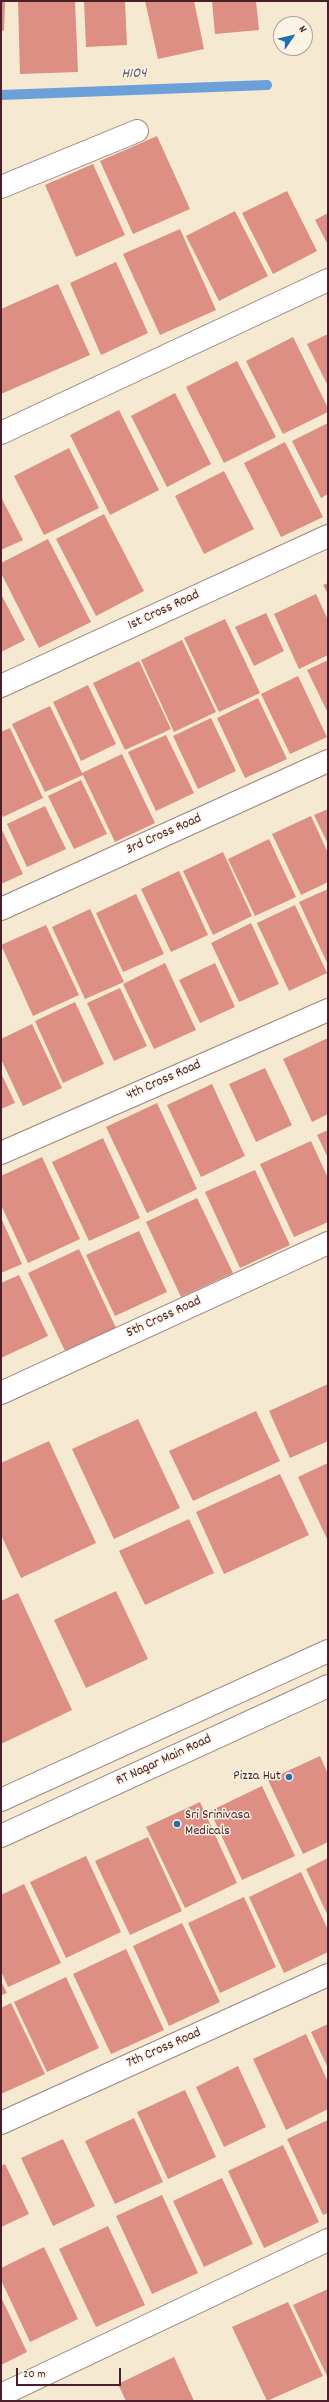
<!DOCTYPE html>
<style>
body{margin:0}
#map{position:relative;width:329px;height:2402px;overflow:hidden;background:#f5ead1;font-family:Dekko,sans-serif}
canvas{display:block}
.frame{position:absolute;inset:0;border:2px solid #4a1f2b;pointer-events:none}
.north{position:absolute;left:273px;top:16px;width:40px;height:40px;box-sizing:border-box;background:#fcf5e5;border:1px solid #b59f9b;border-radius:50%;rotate:55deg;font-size:11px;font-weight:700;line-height:16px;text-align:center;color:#4a1f2b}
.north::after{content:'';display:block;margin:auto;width:14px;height:18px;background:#1f6fb2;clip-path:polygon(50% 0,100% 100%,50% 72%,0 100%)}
.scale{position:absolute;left:16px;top:2368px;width:105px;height:18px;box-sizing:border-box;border:2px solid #4a1f2b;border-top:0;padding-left:5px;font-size:12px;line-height:14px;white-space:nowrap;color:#4a1f2b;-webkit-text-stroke:3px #fcf5e5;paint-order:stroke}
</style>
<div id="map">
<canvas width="329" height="2402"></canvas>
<div class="frame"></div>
<div class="north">N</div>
<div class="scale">20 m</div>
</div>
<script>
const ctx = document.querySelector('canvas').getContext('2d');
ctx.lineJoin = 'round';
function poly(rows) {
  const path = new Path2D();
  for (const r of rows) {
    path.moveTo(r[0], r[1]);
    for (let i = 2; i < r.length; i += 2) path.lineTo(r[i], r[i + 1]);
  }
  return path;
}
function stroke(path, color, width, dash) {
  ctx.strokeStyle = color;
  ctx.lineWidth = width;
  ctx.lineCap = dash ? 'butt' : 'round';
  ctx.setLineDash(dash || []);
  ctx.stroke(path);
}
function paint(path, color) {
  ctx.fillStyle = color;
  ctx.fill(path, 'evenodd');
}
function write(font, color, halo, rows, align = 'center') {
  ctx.font = font + ' Dekko,sans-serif';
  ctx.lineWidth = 3;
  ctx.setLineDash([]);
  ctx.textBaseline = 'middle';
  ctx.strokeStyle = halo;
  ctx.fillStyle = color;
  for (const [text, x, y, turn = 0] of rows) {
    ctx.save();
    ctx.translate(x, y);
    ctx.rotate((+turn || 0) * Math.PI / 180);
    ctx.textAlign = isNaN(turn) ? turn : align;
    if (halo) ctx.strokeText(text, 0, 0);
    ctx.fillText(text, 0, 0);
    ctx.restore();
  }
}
stroke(poly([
 [1,95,267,85]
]), '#6ba1d8', 10);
paint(poly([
 [1,1,5,1,4,31,1,30],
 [18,1,75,1,78,72,20,74],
 [84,1,125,1,127,45,86,47],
 [145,1,194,1,204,49,158,59],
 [212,1,256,1,259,30,215,34],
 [157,136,190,209,133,234,100,161],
 [93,164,125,235,76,257,45,185],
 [287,191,317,251,273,274,242,213],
 [235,211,268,276,219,301,186,236],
 [328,213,328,245,315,220],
 [180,229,216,310,160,335,123,254],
 [116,262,148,333,101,355,70,283],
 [58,284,90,355,1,394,1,309],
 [328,334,328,386,307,344],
 [293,337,328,408,328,412,283,434,246,361],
 [237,361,276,437,224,463,186,387],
 [175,393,211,464,167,487,131,416],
 [119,410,159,490,110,515,70,435],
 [328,423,328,494,321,498,292,441],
 [285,442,323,517,281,537,244,463],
 [69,448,99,508,44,535,14,476],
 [224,471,254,529,204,554,175,496],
 [1,497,23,540,1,550],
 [104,514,144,591,96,616,56,539],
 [48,539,91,622,39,648,1,573,1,563],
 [328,583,328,594,323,585],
 [1,594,25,640,1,652],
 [316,594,328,620,328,655,299,669,274,614],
 [266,613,284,651,254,666,235,627],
 [225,619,260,693,219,712,184,638],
 [182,640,216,712,174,732,141,660],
 [328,660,328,713,307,670],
 [139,661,171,729,125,750,93,683],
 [298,676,327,737,290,754,261,694],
 [88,685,116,744,81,761,53,702],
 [258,698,287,759,245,778,217,718],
 [50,706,82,773,122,754,155,823,115,842,83,775,45,792,12,724],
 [211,718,236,771,198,789,173,736],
 [10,728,43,798,3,817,1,813,1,732],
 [166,735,194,793,156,811,128,752],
 [81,780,107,834,74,849,48,796],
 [45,806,66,849,27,867,7,824],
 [328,809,328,844,314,815],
 [311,816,328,853,328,882,301,895,272,834],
 [1,828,23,874,1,884],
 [269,839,296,897,255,916,228,859],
 [223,852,252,916,213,935,183,871],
 [179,871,208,935,171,952,141,889],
 [328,889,328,965,299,902],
 [136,894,164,954,123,972,96,913],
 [295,905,327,973,289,991,257,923],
 [90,909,124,982,85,999,52,927],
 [251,923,279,984,239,1002,211,943],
 [46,925,79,995,33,1016,1,945],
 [165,963,196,1030,154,1049,123,984],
 [215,963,235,1007,200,1023,179,980],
 [120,988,147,1046,114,1061,87,1003],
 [75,1002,104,1064,63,1083,35,1021],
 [32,1024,62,1088,23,1106,1,1059,1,1039],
 [328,1038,328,1114,312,1122,283,1059],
 [265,1068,292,1125,256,1142,229,1084],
 [1,1073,15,1103,1,1109],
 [212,1084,245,1156,201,1177,167,1105],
 [157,1103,197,1189,147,1213,106,1127],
 [328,1130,328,1158,317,1135],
 [103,1138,140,1218,89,1241,52,1162],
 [311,1141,328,1178,328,1222,294,1237,260,1164],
 [42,1157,80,1239,28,1263,1,1205,1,1176],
 [255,1170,290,1245,240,1268,205,1192],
 [197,1198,233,1273,181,1297,146,1222],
 [1,1218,22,1264,1,1273],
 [139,1231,167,1292,115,1316,86,1255],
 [79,1249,117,1330,66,1353,28,1273],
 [19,1275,48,1336,1,1358,1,1283],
 [328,1384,328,1441,290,1458,269,1411],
 [256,1411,280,1461,193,1501,169,1451],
 [138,1419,180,1508,114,1539,72,1449],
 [49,1441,96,1543,21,1578,1,1535,1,1463],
 [328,1463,328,1541,298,1477],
 [280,1474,309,1535,224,1574,196,1512],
 [189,1519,214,1573,145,1605,119,1551],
 [116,1591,148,1659,86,1688,54,1620],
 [18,1593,72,1710,1,1744,1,1601],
 [320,1756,328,1774,328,1842,303,1854,268,1780],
 [262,1786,295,1856,242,1880,210,1811],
 [200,1802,237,1883,185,1908,146,1827],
 [148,1837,182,1911,130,1935,95,1861],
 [86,1856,121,1932,66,1958,30,1882],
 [328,1858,328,1916,306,1869],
 [301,1872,328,1930,328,1952,284,1973,249,1897],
 [24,1884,61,1963,8,1987,1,1971,1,1895],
 [244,1897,276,1967,220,1993,188,1923],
 [182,1923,220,2002,169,2026,133,1946],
 [126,1949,164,2030,111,2054,73,1974],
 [66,1977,99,2048,47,2072,14,2002],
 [1,1981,7,1993,1,1995],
 [11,2003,45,2074,1,2094,1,2008],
 [328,2024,328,2068,311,2032],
 [306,2034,328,2082,328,2109,286,2130,253,2059],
 [238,2066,266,2127,224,2147,196,2087],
 [185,2090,216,2157,168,2179,137,2112],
 [134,2118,163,2182,115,2204,85,2141],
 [328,2120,328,2213,323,2215,287,2139],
 [63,2139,95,2206,53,2226,21,2158],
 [283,2145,319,2222,264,2248,228,2171],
 [5,2164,29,2214,1,2227,1,2166],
 [222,2178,253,2244,204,2267,173,2201],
 [162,2195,198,2273,152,2294,116,2216],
 [108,2226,145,2305,96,2327,59,2249],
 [44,2247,78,2319,30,2342,1,2280,1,2268],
 [328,2289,328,2378,293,2305],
 [1,2297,27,2352,1,2365],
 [288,2302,323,2376,267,2401,232,2327],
 [174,2357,194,2401,126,2401,118,2384]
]), '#dc8f82');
const minor = poly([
 [1,187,137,131],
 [1,433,328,280],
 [1,686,328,536],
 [1,909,328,761],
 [1,1153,328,1010],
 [1,1393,328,1243],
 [1,2123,328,1975],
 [1,2395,328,2240]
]);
const tertiary = poly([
 [1,1800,328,1651],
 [1,1836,328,1686]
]);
stroke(minor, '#a0847e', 24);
stroke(tertiary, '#a0847e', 24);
stroke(minor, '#fff', 22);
stroke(tertiary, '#fff', 22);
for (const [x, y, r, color] of [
 [289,1777,4,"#1f6fb2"],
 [177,1824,4,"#1f6fb2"]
]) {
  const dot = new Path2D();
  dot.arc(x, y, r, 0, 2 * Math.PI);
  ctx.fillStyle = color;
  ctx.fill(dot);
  stroke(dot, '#fcf5e5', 1.5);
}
write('14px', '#4a1f2b', '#fcf5e5', [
 ["1st Cross Road",164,611,-25],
 ["3rd Cross Road",164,835,-24],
 ["4th Cross Road",164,1081,-24],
 ["5th Cross Road",164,1318,-25],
 ["RT Nagar Main Road",164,1761,-25],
 ["7th Cross Road",164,2049,-24]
]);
write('14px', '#4a1f2b', '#fcf5e5', [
 ["Pizza Hut",281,1777],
 ["Sri Srinivasa",185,1816,"left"],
 ["Medicals",185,1832,"left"]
], 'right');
write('italic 15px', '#575370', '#fcf5e5', [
 ["H104",134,75,-2]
]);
</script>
